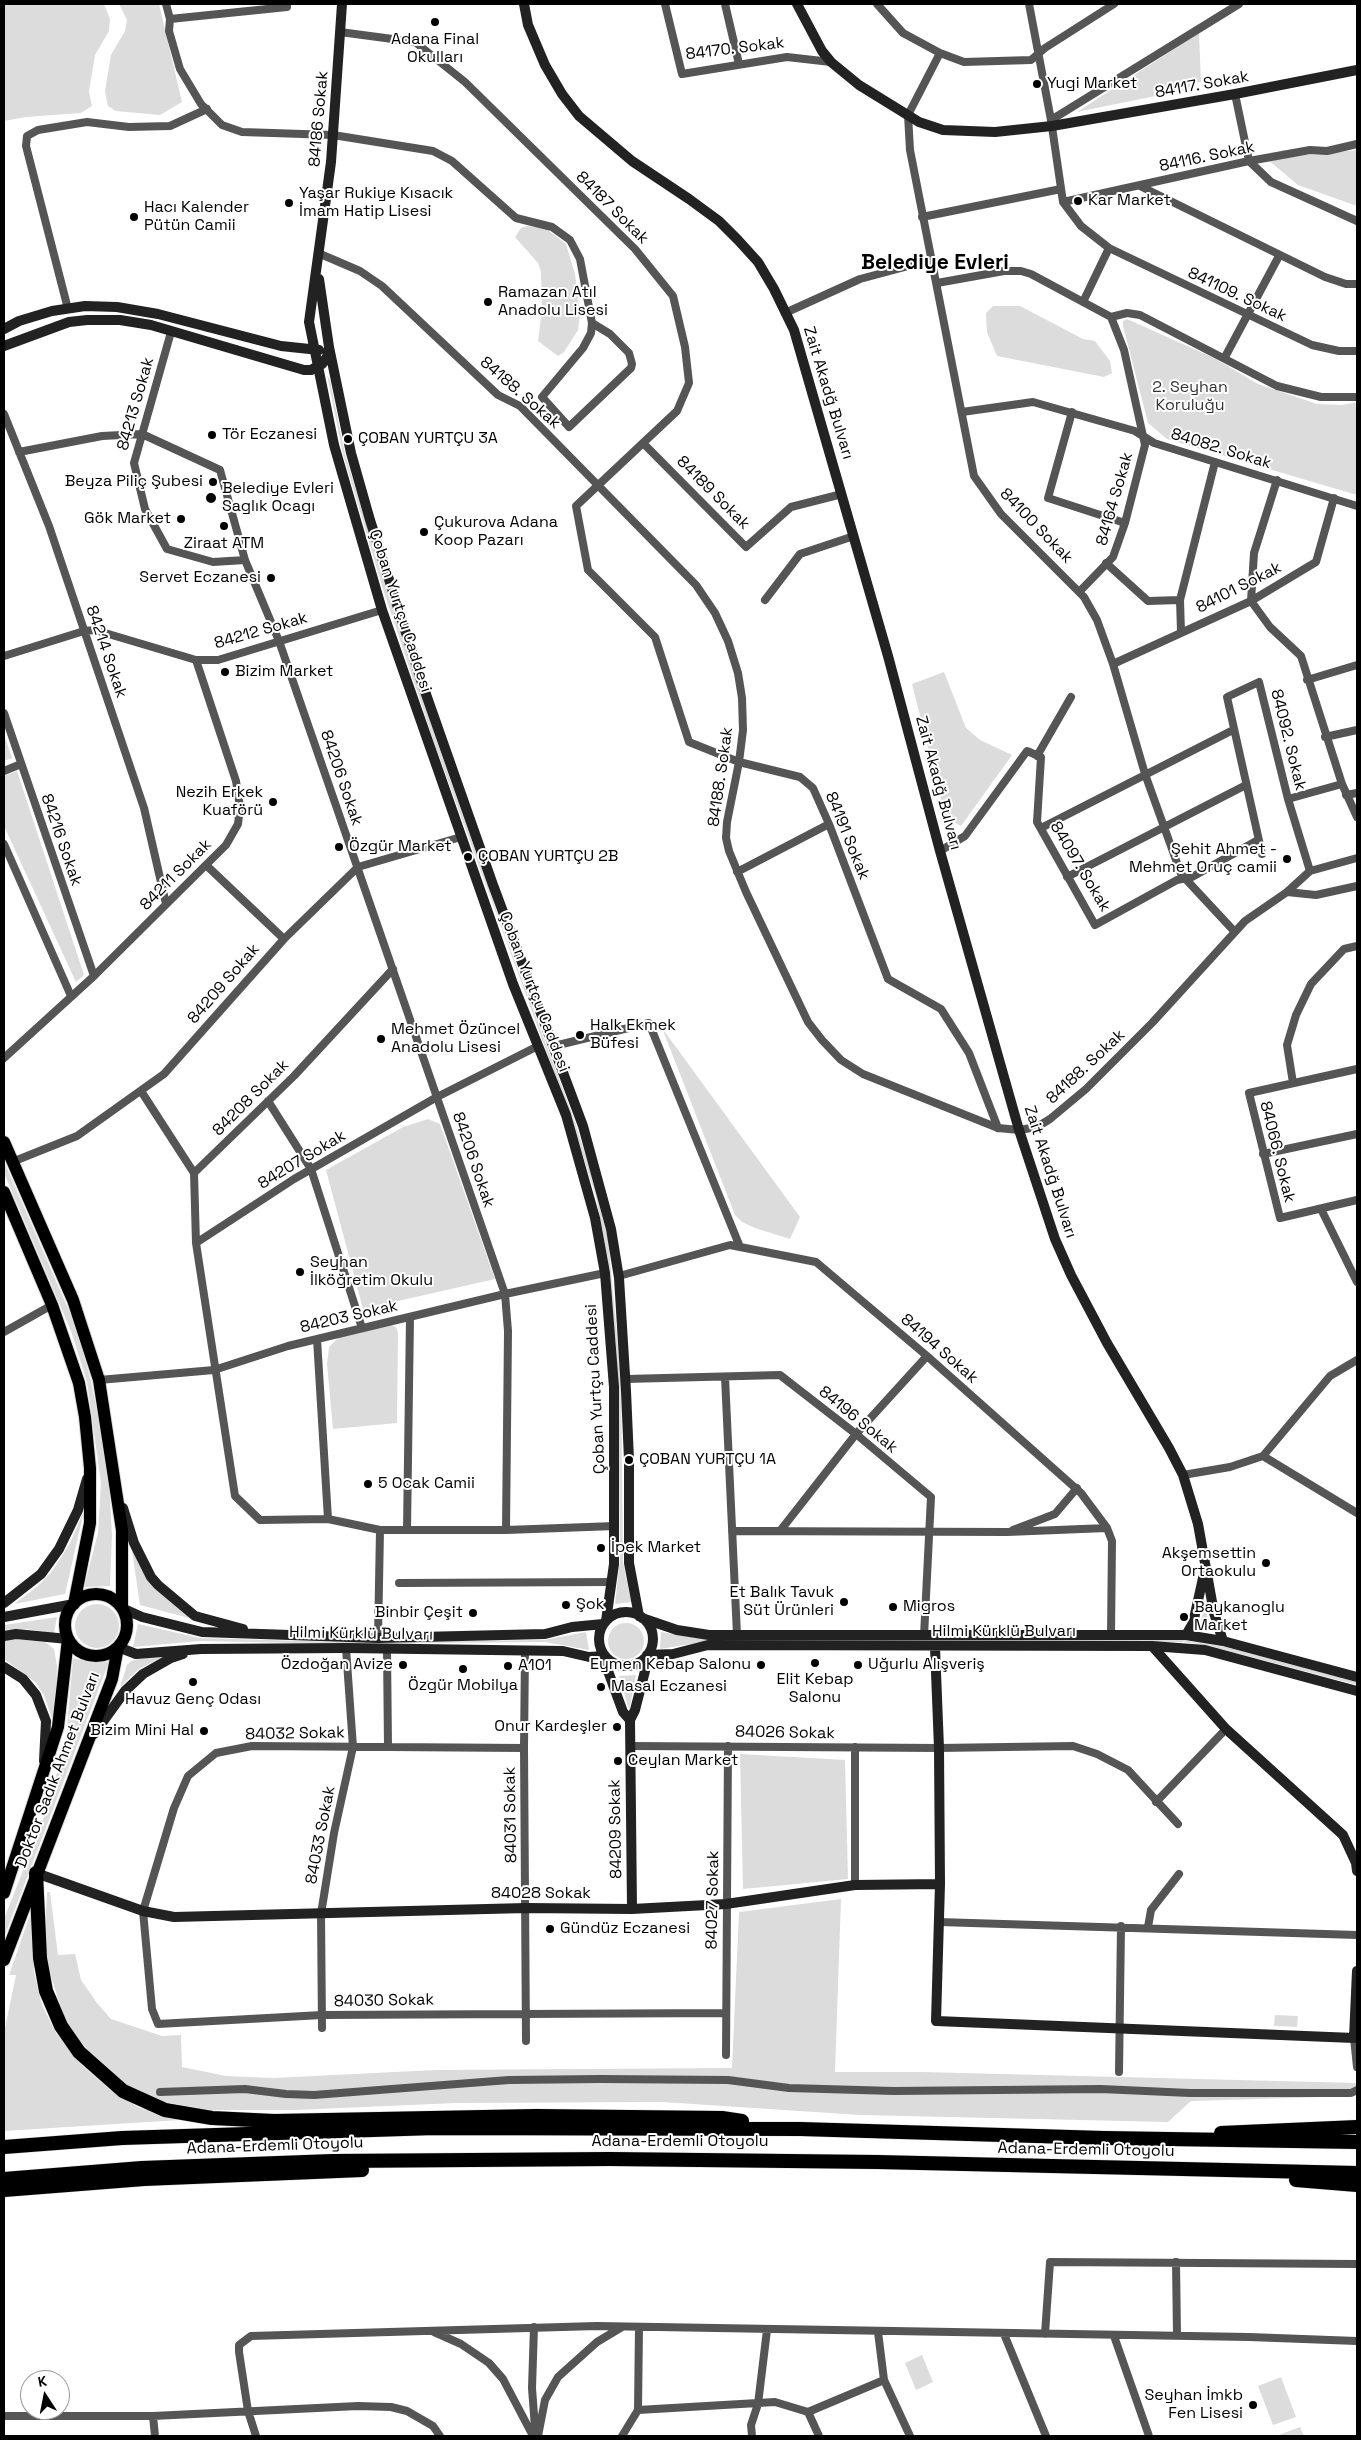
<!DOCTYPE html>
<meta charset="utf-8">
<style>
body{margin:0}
#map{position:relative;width:1361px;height:2440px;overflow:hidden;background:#fff;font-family:"Space Grotesk",sans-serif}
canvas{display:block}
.frame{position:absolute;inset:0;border:5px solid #000;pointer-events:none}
.north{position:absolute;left:20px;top:2370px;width:50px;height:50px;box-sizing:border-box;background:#fff;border:1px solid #999;border-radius:50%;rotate:349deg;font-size:14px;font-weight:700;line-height:20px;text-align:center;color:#000}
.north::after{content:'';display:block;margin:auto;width:18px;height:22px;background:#000;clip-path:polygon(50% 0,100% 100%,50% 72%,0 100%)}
</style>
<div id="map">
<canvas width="1361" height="2440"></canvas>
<div class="frame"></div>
<div class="north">K</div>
</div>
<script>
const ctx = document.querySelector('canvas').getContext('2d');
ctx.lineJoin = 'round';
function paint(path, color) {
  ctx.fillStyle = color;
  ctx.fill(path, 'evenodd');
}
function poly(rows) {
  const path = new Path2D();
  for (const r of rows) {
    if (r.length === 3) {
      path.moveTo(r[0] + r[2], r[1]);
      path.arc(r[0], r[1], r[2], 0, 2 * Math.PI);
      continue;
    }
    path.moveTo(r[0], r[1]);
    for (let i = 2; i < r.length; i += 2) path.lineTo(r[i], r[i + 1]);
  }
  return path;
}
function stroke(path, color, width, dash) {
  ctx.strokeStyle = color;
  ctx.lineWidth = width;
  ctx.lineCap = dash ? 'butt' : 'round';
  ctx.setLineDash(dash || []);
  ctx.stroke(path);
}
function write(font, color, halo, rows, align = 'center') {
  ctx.font = font + ' "Space Grotesk",sans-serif';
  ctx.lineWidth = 4;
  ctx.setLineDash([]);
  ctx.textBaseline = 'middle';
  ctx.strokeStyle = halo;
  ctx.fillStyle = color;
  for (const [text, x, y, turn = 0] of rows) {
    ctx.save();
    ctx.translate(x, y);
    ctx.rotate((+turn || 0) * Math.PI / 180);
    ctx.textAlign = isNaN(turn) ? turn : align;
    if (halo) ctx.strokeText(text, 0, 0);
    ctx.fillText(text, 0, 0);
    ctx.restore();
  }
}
paint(poly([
 [4,4,104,4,110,19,109,31,95,55,89,91,92,106,81,113,26,117,4,121],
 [119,4,159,4,182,102,160,115,116,111,108,106,105,91,111,55,125,31,127,20],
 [1199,33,1201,82,1190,83,1190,89,1077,112],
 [1357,150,1357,206,1298,185,1267,159],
 [527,226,545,228,566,244,575,274,580,314,578,330,564,352,558,356,538,341,542,310,541,272,538,263,515,237,521,228],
 [993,306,1020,306,1083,339,1095,341,1110,361,1112,373,1104,377,997,356,987,332,986,313],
 [1127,319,1214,358,1258,384,1317,404,1342,405,1357,402,1357,495,1167,439,1148,423,1123,326,1123,321],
 [327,375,330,380,345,454,385,585,439,747,505,935,573,1116,591,1172,608,1238,621,1378,623,1562,631,1602,615,1604,620,1560,618,1377,610,1271,596,1197,570,1116,436,748,382,586,343,454],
 [944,672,966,728,980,740,1012,755,961,826,946,818,912,684],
 [4,734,12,758,4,761],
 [17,771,84,975,76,982,4,826,4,776],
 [662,1028,800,1217,790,1239,755,1228,742,1222,735,1215],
 [428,1119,440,1124,495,1279,363,1309,326,1170,403,1127],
 [4,1161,77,1329,91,1381,108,1466,112,1535,110,1586,84,1587,98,1533,101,1483,87,1382,71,1331,4,1173],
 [388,1324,396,1327,398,1333,397,1423,333,1429,327,1364,329,1347,341,1335],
 [84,1511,65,1594,14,1604,38,1586,53,1570,70,1543],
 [131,1544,143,1570,193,1619,140,1605],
 [97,1626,22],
 [1205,1604,1210,1631,1199,1629],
 [57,1617,54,1633,26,1629,4,1630,4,1625],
 [626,1641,18],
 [138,1624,200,1638,341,1642,544,1640,586,1632,589,1650,545,1642,340,1644,200,1641,133,1647],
 [661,1632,703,1639,1183,1640,1226,1647,1357,1682,1357,1685,1210,1646,1183,1642,703,1642,660,1649],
 [17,1639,45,1642,54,1649,57,1666,56,1696,52,1719,44,1695,35,1682,4,1659,4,1641],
 [165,1656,139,1669,120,1687,127,1665,131,1661,146,1657],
 [73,1658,90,1662,109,1662,4,1938,4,1919,47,1809,66,1739],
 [636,1675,629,1710,619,1676],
 [740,1754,845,1760,848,1879,743,1889],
 [47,1892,50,1892,58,1955,75,1954,81,1980,97,2003,111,2019,162,2036,181,2035,182,2067,226,2076,273,2078,436,2070,732,2068,739,1912,841,1899,835,2072,922,2072,1357,2083,1357,2096,1191,2101,1168,2122,860,2115,662,2102,456,2103,296,2110,211,2110,157,2101,130,2089,104,2067,80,2042,65,2020,47,1964,45,1932],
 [32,1909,34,1972,42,2005,56,2033,82,2065,108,2088,138,2107,180,2120,4,2131,4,2033,16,1975,9,1975],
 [1275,2015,1298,2016,1297,2027,1274,2026],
 [922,2355,933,2382,916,2390,905,2363],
 [1281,2377,1296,2417,1273,2425,1258,2386],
 [1300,2427,1304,2436,1276,2436]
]), '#dcdcdc');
const primary = poly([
 [4,1142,73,1300,99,1380,122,1530,122,1608],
 [4,1192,52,1305,79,1383,85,1417,90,1468,90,1523,74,1604],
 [96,1625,31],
 [4,1893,58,1727,68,1639],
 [4,1960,112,1679,118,1647]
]);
const highway = poly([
 [36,1873,40,1958,46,1991,61,2026,79,2052,123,2091,165,2110,212,2118,274,2121,536,2116,722,2118,742,2121],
 [1221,2133,1357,2127],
 [4,2147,122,2138,435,2128,800,2129,1104,2138,1357,2142],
 [4,2179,142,2168,333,2161,610,2159,877,2162,1357,2173],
 [1296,2180,1357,2185],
 [4,2190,144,2179,362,2170]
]);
stroke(primary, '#dbdbdb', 14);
stroke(highway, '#dbdbdb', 15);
stroke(poly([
 [166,4,170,19,169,31,180,69,201,104,222,125,242,132,333,135,433,151,452,161,516,218,552,227,570,240,580,259,592,323,591,333,583,348,542,397,569,427,631,368,632,364,629,353,610,334,592,323],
 [665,4,682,74,787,57,831,62],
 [725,4,739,64],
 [877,4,903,33,940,53,964,62,1031,60,1045,48,1114,4],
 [1029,4,1051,120,1063,202,1081,226,1109,248,1083,302],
 [170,19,287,7,287,4],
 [340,32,415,42,465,82,635,249,673,296,685,347,689,383,677,411,576,506,588,570,655,637,689,742,739,762,800,777,813,788,829,824,888,979,941,1009,969,1053,998,1128],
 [940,53,908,115,910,150,974,476,1001,514,1084,597,1097,620,1113,664,1145,774,1181,874,1234,931],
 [1235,94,1249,161,1271,182,1357,221],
 [1051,120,1239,4],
 [1140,186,1325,277,1346,284,1357,284],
 [1063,202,1249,161,1310,150,1327,151,1357,144],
 [922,217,1061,189],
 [1109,248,1312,345,1339,351,1357,351],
 [318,253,360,271,382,286,498,395,520,406,696,585,715,613,728,641,738,673,742,698,743,730,739,762,727,822,726,838,729,851,746,892,808,1022,822,1040,841,1060,863,1074,998,1128,1019,1130,1037,1127,1050,1119,1086,1089,1152,1023,1245,921,1287,892,1310,871,1357,858],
 [937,283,1004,271,1021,271,1031,274,1111,317],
 [68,309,26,146,27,136,38,130,87,122,129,127,170,126,207,109],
 [785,313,860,279,931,260],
 [1111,317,1127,313,1140,315,1277,386,1321,397,1357,397],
 [171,332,134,463,145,509,167,549,213,562,245,560],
 [1225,357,1279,256],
 [962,412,1033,402,1135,431,1154,443,1357,506],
 [1072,412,1048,498,1125,523],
 [4,414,49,526,144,808,166,904],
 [643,443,746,547,791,507,842,494],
 [19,452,102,436,142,434,220,470,245,560,279,641,505,1294,508,1331,506,1530],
 [1277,480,1254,553,1251,601,1270,627,1301,656,1342,784,1357,817],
 [1106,563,1148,601,1180,600],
 [1081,590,1113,557,1125,523,1145,445,1124,350,1111,317],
 [765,600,800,554,854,536],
 [1181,632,1180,600,1215,462],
 [4,656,84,631,95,630,196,660,218,660,382,610],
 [1113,664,1251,601,1316,562,1334,498],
 [1307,680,1357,665],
 [4,713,94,976],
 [1325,737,1357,730],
 [1037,756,1071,697],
 [4,771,21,764],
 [1346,795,1357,793],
 [1288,799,1342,784],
 [1041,828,1233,730],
 [4,844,71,996],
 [940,851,965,836,1027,751,1041,757,1037,822,1095,925,1177,880,1192,877,1258,840],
 [1262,854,1227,697,1259,682,1288,799,1310,871],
 [206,865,284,939],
 [737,872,829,824],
 [1067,877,1246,785],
 [1287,892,1316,895,1357,886],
 [554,1046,649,1023,740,1247],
 [4,1058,94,976,226,845,238,824,240,807,236,781,196,660],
 [1357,1069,1249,1093,1280,1218,1357,1200],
 [1293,1083,1287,1045,1296,1015,1311,984,1344,949,1357,946],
 [141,1091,194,1173],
 [268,1101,311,1169,362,1328],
 [1263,1154,1357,1134],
 [12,1162,77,1136,164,1074,284,939,358,867,461,837],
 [194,1173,294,1076,393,969],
 [194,1173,196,1243],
 [1321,1209,1357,1282],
 [619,1276,730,1245,816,1262,927,1356,1081,1493,1107,1528,1112,1541,1111,1635],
 [4,1332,52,1305],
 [317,1339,328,1519,380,1530],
 [927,1356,856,1434,780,1531,732,1531,1007,1532,1107,1528],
 [725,1377,737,1635],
 [626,1379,780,1375,856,1434,931,1497,924,1636],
 [99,1380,214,1370,288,1346,505,1294,605,1273],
 [1263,1456,1357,1513],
 [1183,1475,1230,1467,1263,1456,1330,1376,1357,1360],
 [328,1519,260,1520,235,1496,196,1243,294,1179,437,1097,538,1046],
 [407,1530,410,1317],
 [1013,1530,1055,1514,1077,1488],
 [399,1583,611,1582],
 [378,1638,380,1530,506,1530,615,1526],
 [387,1649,388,1747],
 [525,1650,524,1748,526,2041],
 [630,1746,939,1748,1073,1746,1097,1754,1128,1770,1178,1824],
 [524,1748,252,1746,216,1753,188,1776,174,1808,143,1911,152,2009,158,2024,322,2015,725,2013],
 [1156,1802,1226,1729],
 [855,1885,855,1747],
 [939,1922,1357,1935],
 [1148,1927,1151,1910,1179,1874],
 [322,2028,321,1914,334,1833,353,1747,346,1648],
 [1354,2038,1357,2067],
 [726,2055,728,1746],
 [1119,2072,1121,1926],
 [160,2092,245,2089,286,2094,314,2095,509,2080,601,2079,728,2080,789,2088,894,2091,1101,2089,1190,2093,1351,2093,1357,2090],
 [1176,2262,1177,2336],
 [534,2327,532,2388,535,2428],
 [434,2332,461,2344,489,2363,503,2379,533,2436],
 [878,2332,884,2380,910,2436],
 [1004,2334,1046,2436],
 [1045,2334,1050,2262,1357,2264],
 [1114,2336,1149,2436],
 [638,2410,775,2402,808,2412,884,2380],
 [808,2412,819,2436],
 [4,2416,153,2416,358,2406,391,2407,407,2411,433,2426,440,2436],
 [153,2416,155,2436],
 [256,2436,248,2411,239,2352,239,2345,251,2336,597,2326,1249,2337,1357,2341],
 [538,2436,545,2400,558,2377,597,2342,622,2327],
 [622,2436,638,2410,639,2327],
 [752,2436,751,2425,758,2404,767,2330]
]), '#555', 8);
stroke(poly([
 [342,4,331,162,309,322,334,445,382,610,513,984,566,1115,595,1218,605,1273,614,1387,614,1564,606,1621],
 [524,4,528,25,545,65,562,94,579,116,632,161,689,199,719,221,738,240,758,262,774,289,794,330,888,656,940,851,1019,1130,1055,1239,1071,1275,1107,1343,1169,1448,1183,1475,1198,1524,1214,1613,1223,1641],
 [797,4,822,51,831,62,859,85,919,122,943,130,995,132,1052,126,1235,94,1357,70],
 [319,279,329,347,351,453,370,520,421,680,493,885,583,1126,611,1229,619,1278,626,1391,629,1460,629,1563,639,1616],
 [4,329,19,321,52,311,85,306,117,307,158,314,281,346,319,350],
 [4,346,69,322,87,320,120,320,151,325,304,370,311,370,322,364,327,357,329,348],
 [123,1508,134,1543,151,1577,158,1585,195,1616,243,1629],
 [4,1603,41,1574,59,1549,78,1510,87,1479],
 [122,1608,142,1617,202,1632,378,1638,545,1634,572,1627,603,1624],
 [626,1639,27],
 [4,1617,74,1604],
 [642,1618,677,1630,709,1635,1186,1635,1223,1641,1357,1677],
 [1186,1635,1193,1623,1203,1578],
 [4,1636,16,1634,68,1639],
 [1152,1646,1226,1729,1343,1835,1356,1863,1357,1871],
 [118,1647,136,1654,201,1649,346,1648,563,1651,589,1657,604,1656],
 [935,1647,939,1748,940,1884,936,2021,1354,2038,1357,1971],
 [647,1655,673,1654,708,1645,1152,1646,1205,1650,1357,1691],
 [607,1659,608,1671,623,1712,630,1720],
 [4,1667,23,1679,36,1695,46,1721,44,1761],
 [94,1734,125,1691,143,1674,171,1658,183,1654],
 [36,1873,143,1911,174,1917,526,1908,632,1909,726,1904,855,1885,940,1884],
 [632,1909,630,1720,635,1710,645,1671,644,1659]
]), '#222', 10);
stroke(primary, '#000', 12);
stroke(highway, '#000', 14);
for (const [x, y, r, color] of [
 [435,22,5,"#000"],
 [1037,84,5,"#000"],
 [1078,201,5,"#000"],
 [289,203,5,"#000"],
 [134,217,5,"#000"],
 [488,302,5,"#000"],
 [212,435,5,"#000"],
 [348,439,5,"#000"],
 [213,482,5,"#000"],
 [211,498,6,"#000"],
 [181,519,5,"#000"],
 [224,526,5,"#000"],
 [424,532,5,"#000"],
 [271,578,5,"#000"],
 [225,672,5,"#000"],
 [273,802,5,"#000"],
 [339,847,5,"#000"],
 [468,857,5,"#000"],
 [1287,859,5,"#000"],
 [580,1035,5,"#000"],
 [381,1039,5,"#000"],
 [300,1272,5,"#000"],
 [629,1460,5,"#000"],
 [368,1484,5,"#000"],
 [601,1548,5,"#000"],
 [1266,1563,5,"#000"],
 [844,1602,5,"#000"],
 [566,1605,5,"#000"],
 [893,1607,5,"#000"],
 [473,1613,5,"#000"],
 [1184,1617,5,"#000"],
 [815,1663,5,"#000"],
 [403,1665,5,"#000"],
 [761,1665,5,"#000"],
 [858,1665,5,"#000"],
 [508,1666,5,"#000"],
 [463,1669,5,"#000"],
 [193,1682,5,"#000"],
 [601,1687,5,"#000"],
 [617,1727,5,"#000"],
 [204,1731,5,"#000"],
 [618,1761,5,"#000"],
 [550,1929,5,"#000"],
 [1253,2405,5,"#000"]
]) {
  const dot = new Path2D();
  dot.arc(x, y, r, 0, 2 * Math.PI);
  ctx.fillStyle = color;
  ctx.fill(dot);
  stroke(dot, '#fff', 2);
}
write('16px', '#000', '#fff', [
 ["Adana Final",435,40,"center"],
 ["Okulları",435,58,"center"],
 ["Yugi Market",1047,84],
 ["Yaşar Rukiye Kısacık",299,194],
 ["İmam Hatip Lisesi",299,212],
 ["Kar Market",1088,201],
 ["Hacı Kalender",144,208],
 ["Pütün Camii",144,226],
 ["Ramazan Atıl",498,293],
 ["Anadolu Lisesi",498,311],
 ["Tör Eczanesi",222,435],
 ["ÇOBAN YURTÇU 3A",358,439],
 ["Beyza Piliç Şubesi",203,482,"right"],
 ["Belediye Evleri",222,489],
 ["Saglık Ocagı",222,507],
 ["Gök Market",171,519,"right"],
 ["Çukurova Adana",434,523],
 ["Koop Pazarı",434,541],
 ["Ziraat ATM",224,544,"center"],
 ["Servet Eczanesi",261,578,"right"],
 ["Bizim Market",235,672],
 ["Nezih Erkek",263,793,"right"],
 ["Kuaförü",263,811,"right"],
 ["Özgür Market",349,847],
 ["Şehit Ahmet -",1277,850,"right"],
 ["Mehmet Oruç camii",1277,868,"right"],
 ["ÇOBAN YURTÇU 2B",478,857],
 ["Halk Ekmek",590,1026],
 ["Büfesi",590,1044],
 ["Mehmet Özüncel",391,1030],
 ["Anadolu Lisesi",391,1048],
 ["Seyhan",310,1263],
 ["İlköğretim Okulu",310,1281],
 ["ÇOBAN YURTÇU 1A",639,1460],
 ["5 Ocak Camii",378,1484],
 ["İpek Market",611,1548],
 ["Akşemsettin",1256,1554,"right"],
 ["Ortaokulu",1256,1572,"right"],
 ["Et Balık Tavuk",834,1593,"right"],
 ["Süt Ürünleri",834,1611,"right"],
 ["Şok",576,1605],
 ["Migros",903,1607],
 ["Baykanoglu",1194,1608],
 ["Market",1194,1626],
 ["Binbir Çeşit",463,1613,"right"],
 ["Özdoğan Avize",393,1665,"right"],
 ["Eymen Kebap Salonu",751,1665,"right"],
 ["Uğurlu Alışveriş",868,1665],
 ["A101",518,1666],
 ["Elit Kebap",815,1680,"center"],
 ["Salonu",815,1698,"center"],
 ["Özgür Mobilya",463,1686,"center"],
 ["Masal Eczanesi",611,1687],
 ["Havuz Genç Odası",193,1700,"center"],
 ["Onur Kardeşler",607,1727,"right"],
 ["Bizim Mini Hal",194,1731,"right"],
 ["Ceylan Market",628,1761],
 ["Gündüz Eczanesi",560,1929],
 ["Seyhan İmkb",1243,2396,"right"],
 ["Fen Lisesi",1243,2414,"right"]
], 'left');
write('16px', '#000', '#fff', [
 ["84170. Sokak",735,49,-7],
 ["84117. Sokak",1202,85,-10],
 ["84186 Sokak",319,119,-85],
 ["84116. Sokak",1207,157,-12],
 ["84187 Sokak",612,208,45],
 ["841109. Sokak",1237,295,25],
 ["84188. Sokak",520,393,41],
 ["Zait Akadğ Bulvarı",828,393,73],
 ["84213 Sokak",136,404,-74],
 ["84082. Sokak",1221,449,17],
 ["84189 Sokak",713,493,45],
 ["84164 Sokak",1115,499,-74],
 ["84100 Sokak",1036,526,46],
 ["84101 Sokak",1239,588,-27],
 ["Çoban Yurtçu Caddesi",400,611,72],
 ["84212 Sokak",261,631,-16],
 ["84214 Sokak",106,652,71],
 ["84092. Sokak",1288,740,76],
 ["84188. Sokak",721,777,-82],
 ["84206 Sokak",341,778,71],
 ["Zait Akadğ Bulvarı",938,783,75],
 ["84191 Sokak",847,836,68],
 ["84216 Sokak",61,840,71],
 ["84097. Sokak",1080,867,59],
 ["84211 Sokak",176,875,-45],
 ["84209 Sokak",224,984,-49],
 ["Çoban Yurtçu Caddesi",534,992,69],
 ["84188. Sokak",1086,1067,-43],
 ["84208 Sokak",251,1098,-45],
 ["84066. Sokak",1277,1152,76],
 ["84207 Sokak",302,1160,-31],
 ["84206 Sokak",473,1160,71],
 ["Zait Akadğ Bulvarı",1050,1172,72],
 ["84203 Sokak",349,1317,-13],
 ["84194 Sokak",939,1349,41],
 ["Çoban Yurtçu Caddesi",596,1389,-93],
 ["84196 Sokak",858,1420,39],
 ["Hilmi Kürklü Bulvarı",1004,1632],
 ["Hilmi Kürklü Bulvarı",361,1634,1],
 ["84026 Sokak",785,1733,1],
 ["84032 Sokak",295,1734,-1],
 ["Doktor Sadık Ahmet Bulvarı",58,1770,-69],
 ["84031 Sokak",511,1815,-91],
 ["84209 Sokak",616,1829,-91],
 ["84033 Sokak",321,1835,-79],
 ["84028 Sokak",541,1894],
 ["84027 Sokak",713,1900,-89],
 ["84030 Sokak",384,2001,-1],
 ["Adana-Erdemli Otoyolu",680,2142],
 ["Adana-Erdemli Otoyolu",275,2146,-2],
 ["Adana-Erdemli Otoyolu",1086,2150,1]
]);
write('16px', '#333', '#fff', [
 ["2. Seyhan",1190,388],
 ["Koruluğu",1190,406]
]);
write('bold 21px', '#000', '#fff', [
 ["Belediye Evleri",935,263]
]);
</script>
